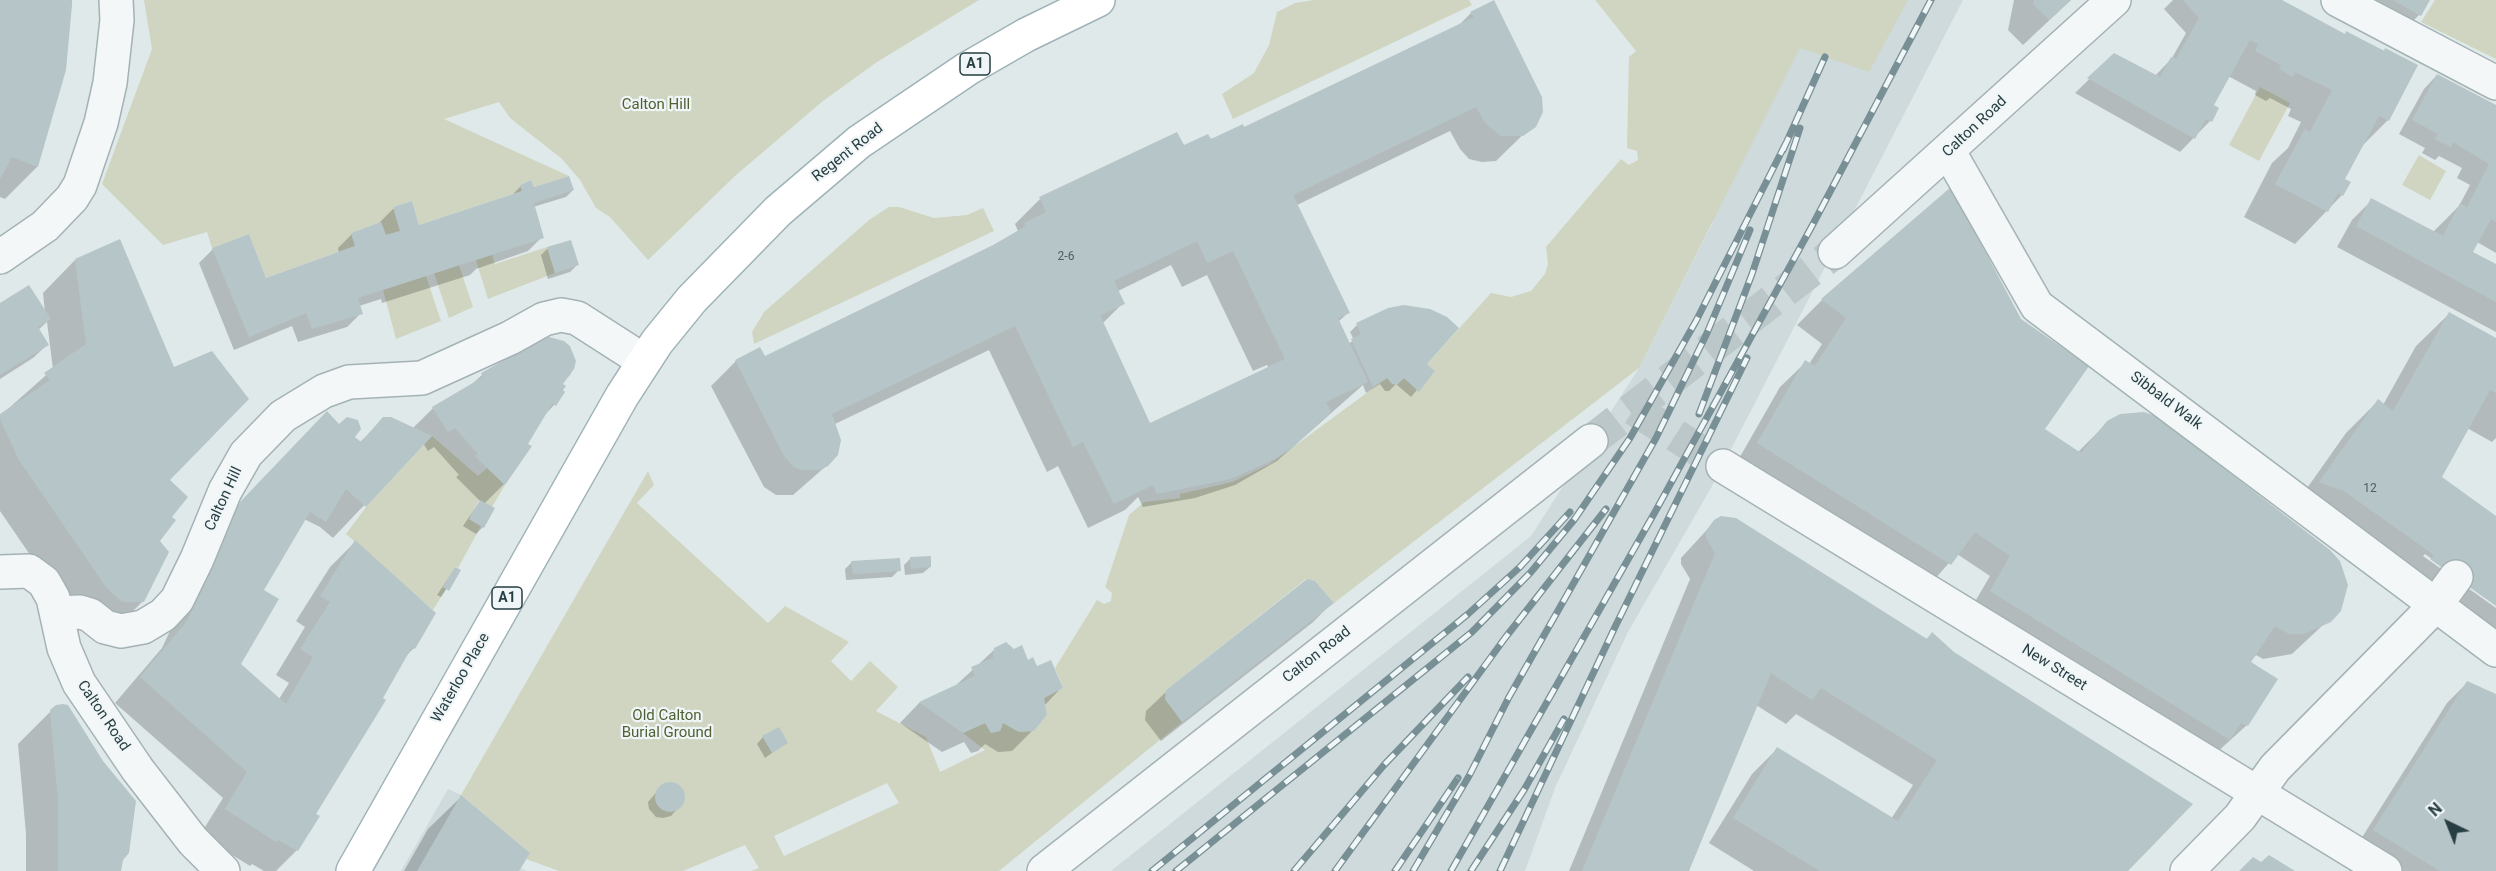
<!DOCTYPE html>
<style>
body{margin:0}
#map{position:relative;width:2496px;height:871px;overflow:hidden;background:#e0e9ea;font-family:Roboto,sans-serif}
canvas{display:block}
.north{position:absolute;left:2418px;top:793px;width:60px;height:60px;-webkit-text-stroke:4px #f0f6f7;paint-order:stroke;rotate:317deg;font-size:16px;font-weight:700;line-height:24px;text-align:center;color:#273e43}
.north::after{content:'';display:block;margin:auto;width:21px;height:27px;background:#273e43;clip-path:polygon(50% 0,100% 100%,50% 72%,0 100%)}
</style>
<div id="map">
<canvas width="2496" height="871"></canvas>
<div class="north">N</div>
</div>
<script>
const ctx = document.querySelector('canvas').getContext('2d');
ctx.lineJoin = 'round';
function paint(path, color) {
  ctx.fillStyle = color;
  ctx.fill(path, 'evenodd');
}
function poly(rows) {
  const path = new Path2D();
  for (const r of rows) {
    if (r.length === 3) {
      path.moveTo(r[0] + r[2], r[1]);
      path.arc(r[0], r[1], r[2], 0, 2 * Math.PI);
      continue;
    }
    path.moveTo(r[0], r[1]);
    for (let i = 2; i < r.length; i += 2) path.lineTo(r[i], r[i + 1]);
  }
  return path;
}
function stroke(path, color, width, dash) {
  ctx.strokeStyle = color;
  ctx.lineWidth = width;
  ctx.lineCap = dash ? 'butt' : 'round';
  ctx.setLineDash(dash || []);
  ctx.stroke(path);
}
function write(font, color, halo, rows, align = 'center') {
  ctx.font = font + ' Roboto,sans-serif';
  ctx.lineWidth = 4.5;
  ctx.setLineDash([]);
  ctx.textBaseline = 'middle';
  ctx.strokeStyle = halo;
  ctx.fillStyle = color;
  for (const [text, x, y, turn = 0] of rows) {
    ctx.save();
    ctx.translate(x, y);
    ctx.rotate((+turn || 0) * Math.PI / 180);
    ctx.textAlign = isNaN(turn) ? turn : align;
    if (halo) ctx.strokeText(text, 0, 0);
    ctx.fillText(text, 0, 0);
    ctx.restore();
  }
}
paint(poly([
 [1794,0,1963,0,1711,488,1628,632,1555,788,1525,871,1111,871,1531,536,1639,368,1713,222,1701,200],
 [448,789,461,795,530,853,521,868,527,871,401,871]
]), '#cedadc');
paint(poly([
 [144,0,979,0,877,62,823,101,736,175,648,260,610,217,596,208,580,180,562,159,510,118,499,102,444,119,569,176,534,187,531,180,520,185,522,191,419,225,412,201,393,207,400,231,386,235,381,222,351,233,355,246,266,278,249,234,212,248,207,232,163,245,102,184,152,49],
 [1314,0,1469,0,1472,5,1233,119,1222,94,1254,73,1269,45,1277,12,1295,3],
 [1595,0,1908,0,1869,72,1800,48,1639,368,1334,603,1315,581,1306,579,1166,690,1165,699,1182,722,999,871,751,871,759,868,745,845,683,871,559,871,526,859,529,852,461,795,648,471,654,485,637,503,768,623,785,606,849,642,831,661,851,681,870,661,898,687,876,711,926,737,940,772,985,750,963,733,985,723,991,733,1000,731,1003,723,1019,732,1034,731,1047,715,1044,698,1063,688,1055,668,1097,600,1104,604,1111,601,1112,593,1105,587,1129,515,1144,502,1180,498,1180,494,1232,482,1270,464,1387,378,1395,385,1404,378,1419,391,1435,371,1427,364,1491,293,1511,297,1531,291,1545,274,1548,264,1546,247,1621,159,1629,165,1638,160,1637,151,1627,148,1629,57,1636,51],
 [887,783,899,803,784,856,774,836],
 [2435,0,2496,0,2496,59,2421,22],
 [2260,87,2290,103,2259,161,2229,145],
 [2419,155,2446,171,2430,200,2402,185],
 [889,207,899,207,934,218,967,215,983,208,994,231,754,344,752,332,764,312,869,220],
 [547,247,555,273,488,299,476,260,492,255,495,264],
 [459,265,473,307,449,318,434,273],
 [426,276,441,321,396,339,383,290],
 [432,436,478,476,487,468,505,485,492,507,479,500,469,519,481,526,458,568,455,567,443,587,446,589,433,610,346,534,366,507]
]), '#cfd5c0');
paint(poly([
 [0,0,70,0,37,167,5,199,0,197],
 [2014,0,2071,0,2023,45,2008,30],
 [2173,0,2280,0,2345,35,2347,33,2416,66,2388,120,2360,148,2343,180,2342,195,2295,244,2244,217,2272,163,2288,148,2301,122,2288,116,2291,109,2270,98,2266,101,2255,95,2256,91,2228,76,2212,105,2210,121,2180,152,2075,93,2114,55,2155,76,2172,58,2186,33,2164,9],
 [2324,0,2428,0,2419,15,2394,40],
 [1494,2,1539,119,1496,161,1482,162,1469,159,1460,149,1450,131,1297,205,1348,313,1338,322,1348,344,1354,340,1350,332,1357,325,1433,371,1411,397,1396,384,1389,391,1385,391,1380,384,1366,393,1363,385,1277,461,1235,485,1195,498,1143,507,1138,497,1125,510,1088,528,1058,466,1047,472,989,350,835,424,839,447,833,460,793,495,776,495,764,487,711,386,736,361,764,358,994,246,1018,231,1015,224,1040,199,1183,147,1244,129,1457,27,1471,13],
 [1171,265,1182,287,1207,275,1253,371,1267,365,1269,368,1149,425,1102,324,1123,303,1118,291],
 [2437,75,2496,107,2496,253,2477,242,2471,252,2496,266,2496,332,2337,247,2352,220,2372,200,2433,232,2459,206,2470,185,2457,178,2462,168,2439,156,2435,160,2422,153,2425,148,2399,134,2424,89],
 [521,186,533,189,573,190,566,197,533,207,542,237,528,251,476,269,470,275,382,303,381,299,359,306,361,313,347,327,298,342,292,326,234,350,199,263,213,249,265,279,339,253,338,248,352,234,377,225,393,209,411,203,418,227,515,196,514,193],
 [1951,189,2043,429,2078,452,2108,422,2339,610,2292,654,2263,659,2256,655,2249,663,2247,725,2204,764,1966,617,1990,576,1957,554,1925,590,1733,469,1780,387,1806,362,1809,364,1822,344,1797,325,1822,300],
 [548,248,577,265,570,272,548,279,541,255],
 [75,260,168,480,170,517,158,541,143,601,110,634,74,619,0,511,0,416,53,369,47,322,38,330,47,345,33,358,0,379,0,305,45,313,43,293],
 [2449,314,2496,340,2496,438,2492,442,2467,428,2440,477,2496,517,2496,604,2425,554,2423,556,2496,608,2496,662,2288,515,2346,433,2378,401,2383,405,2416,346],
 [542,340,574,361,570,375,562,382,554,405,543,417,526,445,529,447,504,484,484,504,483,527,476,534,463,526,480,501,456,477,459,475,434,447,428,451,423,443,333,538,320,527,304,519,262,589,239,665,279,699,289,683,276,675,305,627,296,621,330,567,355,542,414,648,406,656,314,814,297,850,276,871,264,871,252,864,250,866,200,835,223,798,115,703,162,648,220,524,265,477,353,437,359,443,384,419,413,428,433,408,470,386,482,375],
 [1715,521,1925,640,1932,634,2125,871,1754,871,1709,843,1752,774,1777,749,1891,819,1913,785,1796,714,1786,724,1756,705,1687,871,1569,871,1690,579,1681,564,1681,558],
 [911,558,930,567,923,573,905,575,904,565],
 [852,562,899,570,892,577,846,580,845,569],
 [455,568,459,570,441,597,437,595],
 [1332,603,1312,623,1161,741,1145,720,1146,711,1167,691],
 [994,650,1027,662,1061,688,1044,706,1033,730,1012,751,998,752,985,744,978,751,971,753,964,742,942,752,900,723,919,703,953,688],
 [2467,683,2496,696,2496,871,2388,871,2354,850,2447,703],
 [51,711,122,859,120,871,26,871,26,834,18,744],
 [763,737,786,743,765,758,757,744],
 [667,784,674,784,683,795,678,808,671,816,663,818,656,817,649,809,648,802,661,787],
 [461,797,517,871,404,871,428,829]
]), '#0003');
paint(poly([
 [0,0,72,0,72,5,66,70,38,167,12,157,0,179],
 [1494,0,1542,97,1543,112,1536,127,1523,136,1501,136,1485,123,1476,107,1293,195,1350,313,1338,318,1368,382,1326,402,1331,412,1292,448,1271,461,1230,479,1157,494,1153,485,1114,504,1083,442,1073,447,1015,326,832,414,841,440,838,455,828,466,820,470,802,470,794,467,784,456,735,360,760,347,765,356,993,245,1026,226,1024,223,1046,212,1039,197,1177,132,1184,145,1208,134,1211,139,1243,124,1244,127,1474,17,1470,12],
 [1197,241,1207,263,1233,251,1285,359,1150,423,1100,315,1125,304,1114,281],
 [2034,0,2071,0,2049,20,2033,4],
 [2183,0,2282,0,2345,34,2346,31,2384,51,2385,48,2418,65,2389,121,2379,116,2345,179,2351,182,2343,196,2338,193,2328,212,2275,184,2305,129,2310,132,2332,90,2295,72,2293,77,2279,69,2281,65,2255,51,2258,44,2250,40,2214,105,2219,108,2212,122,2206,119,2195,139,2087,78,2114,53,2160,77,2171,57,2176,59,2199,18],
 [2393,0,2430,0,2421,16],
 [2437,74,2496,105,2496,222,2491,219,2473,252,2496,264,2496,302,2356,226,2371,198,2443,236,2460,203,2467,207,2489,164,2453,142,2451,147,2435,139,2438,134,2412,120],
 [569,176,574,190,534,203,544,238,358,298,363,314,312,329,306,313,249,337,212,248,249,234,266,278,355,246,351,233,381,222,386,235,400,231,393,207,412,201,419,225,522,191,520,185,531,180,534,187],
 [1951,187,2021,319,2089,366,2045,429,2081,453,2107,421,2120,414,2144,412,2156,416,2330,550,2340,561,2348,585,2341,611,2331,622,2304,634,2289,634,2275,626,2251,662,2278,679,2248,726,2241,723,2230,740,1990,591,2010,556,1975,532,1951,565,1757,443,1805,360,1815,366,1846,318,1821,299],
 [120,239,174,367,212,351,249,399,170,480,188,497,172,517,176,520,160,541,169,552,144,602,122,602,106,587,19,460,0,419,0,414,50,380,44,373,86,344,75,259],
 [571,240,579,265,555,273,547,247],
 [29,285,51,319,38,327,49,345,0,375,0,303],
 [1404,305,1430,309,1447,317,1459,328,1427,364,1435,371,1419,392,1404,378,1397,385,1392,384,1387,378,1373,387,1351,339,1361,334,1356,323,1388,308],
 [2449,312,2496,338,2496,393,2490,390,2442,477,2496,516,2496,606,2430,559,2434,555,2344,491,2319,482,2378,399,2393,411],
 [549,337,564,341,570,346,576,361,574,369,563,384,566,386,563,390,565,392,556,406,552,404,528,444,532,446,505,485,475,456,478,454,455,428,448,432,432,407,483,377,481,373,542,339],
 [327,411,339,424,347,417,358,420,361,429,355,437,361,442,383,417,391,417,432,436,366,507,346,489,326,522,310,512,264,590,279,599,241,664,286,704,313,657,300,649,330,602,320,596,355,540,436,613,415,649,412,647,383,698,386,700,316,814,320,816,298,851,278,840,276,842,225,809,247,772,140,677,187,621,240,502],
 [480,500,495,508,484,528,469,519],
 [1721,516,1736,518,1927,639,1932,632,1954,652,2193,804,2128,871,1820,871,1733,818,1777,747,1898,821,1937,760,1821,688,1812,700,1771,673,1689,871,1582,871,1715,553,1706,538,1706,531,1714,520],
 [931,556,931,567,911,569,910,557],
 [900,558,901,571,853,574,851,561],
 [455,567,461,570,449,591,443,587],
 [1307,579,1315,581,1334,603,1182,722,1165,699,1166,690],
 [1006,642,1014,649,1022,645,1028,660,1033,657,1037,666,1051,660,1063,688,1044,698,1047,715,1034,731,1019,732,1003,723,1000,731,991,733,985,723,963,733,919,702,975,676,971,667,993,658,994,648],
 [2467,681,2496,694,2496,871,2440,871,2373,830],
 [63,704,68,705,103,761,136,801,129,853,123,860,121,871,58,871,58,801,50,710,56,705],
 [779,727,788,743,772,753,762,736],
 [670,797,15],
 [461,795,530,853,519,871,417,871],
 [2269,855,2295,871,2239,871,2253,857,2261,862]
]), '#b6c5c8');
stroke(poly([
 [1634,409,1723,466],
 [1591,441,1835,252]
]), '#bbc7c9', 33, [33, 16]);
const minor = poly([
 [2338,0,2496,83],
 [1949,152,2037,306,2496,650],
 [1835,252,2114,0],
 [0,257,45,226,72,198,80,185,101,123,110,83,117,20,116,0],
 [1723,466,2385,871],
 [0,572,29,571,44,582,53,598,64,648,79,683,138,770,193,841,223,871],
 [57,613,80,612,90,615,105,627,121,631,143,627,163,615,177,600,197,559,225,491,246,454,283,416,324,391,349,382,422,378,510,338,544,319,561,315,577,318,644,361],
 [1044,871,1591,441],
 [2187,871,2240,817,2275,768,2435,606,2456,577]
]);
const major = poly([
 [353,871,622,396,657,342,692,299,778,211,859,142,967,69,1026,35,1098,0]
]);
stroke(minor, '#a5b2b5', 36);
stroke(major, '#9eb3b7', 36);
stroke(minor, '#f3f7f8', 33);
stroke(major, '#fff', 33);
const rail = poly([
 [1783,150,1825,57],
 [1699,414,1752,274,1800,128],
 [1152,871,1468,614,1520,567,1570,512],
 [1176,871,1472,632,1531,572,1574,520,1630,438,1696,321,1786,143],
 [1294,871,1384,765,1468,677],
 [1335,871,1505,638,1606,509],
 [1395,871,1458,778],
 [1413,871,1469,776,1509,697,1656,438,1707,333,1750,230],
 [1451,871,1655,512,1812,226,1931,0],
 [1471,871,1524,790,1564,719],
 [1500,871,1615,627,1747,358]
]);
stroke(rail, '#789095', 7);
stroke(rail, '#f0f6f7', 4.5, [14]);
write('12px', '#4b6064', null, [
 ["2-6",1066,257],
 ["12",2370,489]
]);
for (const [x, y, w] of [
 [975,64,30],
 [507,598,30]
]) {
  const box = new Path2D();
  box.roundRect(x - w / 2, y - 11, w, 22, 4.5);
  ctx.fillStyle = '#f0f6f7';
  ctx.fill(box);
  stroke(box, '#273e43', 1.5);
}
write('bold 14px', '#273e43', null, [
 ["A1",975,64],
 ["A1",507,598]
]);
write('15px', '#506033', '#f0f6f7', [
 ["Calton Hill",656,105],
 ["Old Calton",667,716],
 ["Burial Ground",667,733]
]);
write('15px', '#273e43', '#f0f6f7', [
 ["Calton Road",1975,127,-43],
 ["Regent Road",848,153,-38],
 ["Sibbald Walk",2166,401,37],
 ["Calton Hill",224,499,-65],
 ["Calton Road",1317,655,-38],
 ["New Street",2054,668,32],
 ["Waterloo Place",461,678,-60],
 ["Calton Road",103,716,56]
]);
</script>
